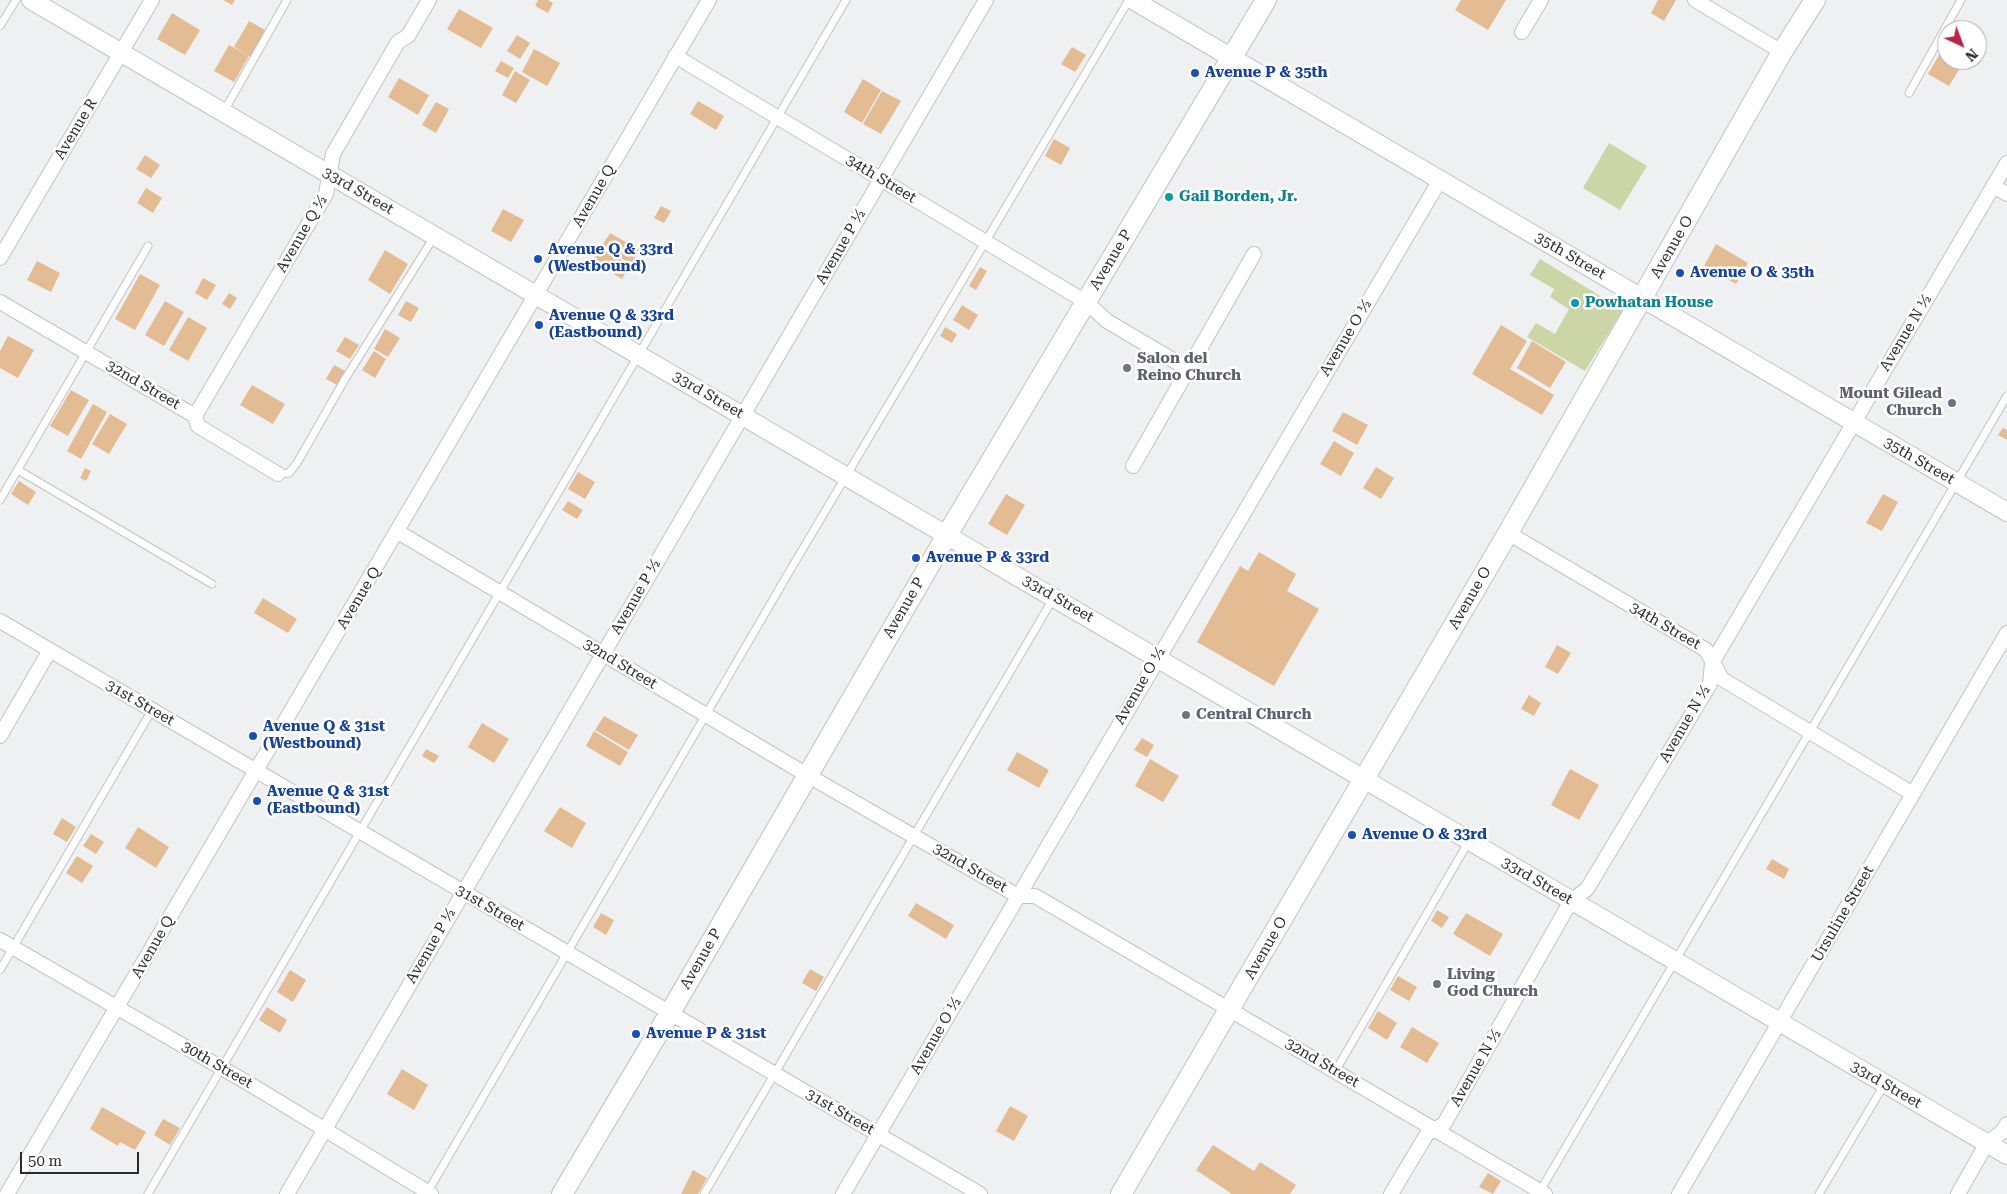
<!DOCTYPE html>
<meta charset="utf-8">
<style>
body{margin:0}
#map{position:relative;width:2007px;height:1194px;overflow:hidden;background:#eff0f2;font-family:"Roboto Serif",serif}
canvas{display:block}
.north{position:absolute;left:1937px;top:20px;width:50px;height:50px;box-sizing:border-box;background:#fff;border:1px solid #aaaaab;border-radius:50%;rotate:137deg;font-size:14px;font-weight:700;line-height:20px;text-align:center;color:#2b2b2c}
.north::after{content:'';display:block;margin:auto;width:18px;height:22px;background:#b72548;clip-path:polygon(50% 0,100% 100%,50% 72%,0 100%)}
.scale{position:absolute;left:20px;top:1152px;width:119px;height:22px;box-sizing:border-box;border:2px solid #2b2b2c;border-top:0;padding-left:6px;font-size:15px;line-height:18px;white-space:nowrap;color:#2b2b2c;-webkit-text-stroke:4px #fff;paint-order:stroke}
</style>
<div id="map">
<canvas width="2007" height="1194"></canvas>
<div class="north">N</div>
<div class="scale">50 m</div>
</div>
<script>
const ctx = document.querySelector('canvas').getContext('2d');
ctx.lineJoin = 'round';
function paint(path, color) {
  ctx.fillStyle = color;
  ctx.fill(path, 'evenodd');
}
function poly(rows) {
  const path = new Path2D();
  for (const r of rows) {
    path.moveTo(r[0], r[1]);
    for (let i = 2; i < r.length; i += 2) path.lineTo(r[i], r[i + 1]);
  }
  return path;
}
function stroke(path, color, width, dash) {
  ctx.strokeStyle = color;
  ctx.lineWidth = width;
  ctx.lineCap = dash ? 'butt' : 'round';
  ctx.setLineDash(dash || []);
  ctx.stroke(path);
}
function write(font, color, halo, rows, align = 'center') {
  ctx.font = font + ' "Roboto Serif",serif';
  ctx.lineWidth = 5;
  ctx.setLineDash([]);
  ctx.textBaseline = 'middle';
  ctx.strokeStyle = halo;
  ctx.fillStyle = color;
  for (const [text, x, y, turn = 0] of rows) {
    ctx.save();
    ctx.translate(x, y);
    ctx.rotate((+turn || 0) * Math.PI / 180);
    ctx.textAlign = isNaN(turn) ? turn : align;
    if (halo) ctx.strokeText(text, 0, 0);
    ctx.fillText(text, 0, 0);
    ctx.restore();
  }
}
paint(poly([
 [1609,143,1647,166,1620,210,1583,188],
 [1540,259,1623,310,1585,371,1527,337,1536,323,1555,334,1569,309,1550,297,1554,289,1530,275]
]), '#ccd5a6');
paint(poly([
 [223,0,235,0,232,5],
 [538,0,548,0,553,3,548,13,535,6],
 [1461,0,1506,0,1488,30,1455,10],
 [1658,0,1676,0,1664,21,1651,13],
 [459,9,493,28,481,48,447,29],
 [172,13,200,30,185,55,157,39],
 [249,21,267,31,251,57,234,47],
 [1956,21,1972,30,1951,30],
 [517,35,530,43,520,59,507,51],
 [229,45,249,56,234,82,214,71],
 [1072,47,1086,55,1075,72,1061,64],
 [534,49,560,63,547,86,522,72],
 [1942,50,1947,53,1947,60,1958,60,1963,63,1949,86,1928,74],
 [501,61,514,68,508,78,495,71],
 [515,71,530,80,516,103,502,95],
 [399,78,429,95,418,115,388,97],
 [863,79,881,90,862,123,844,112],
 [882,91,901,101,881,134,863,124],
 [698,101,724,116,716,130,690,114],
 [436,102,449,109,436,133,422,125],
 [1054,139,1070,148,1061,165,1045,156],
 [145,155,160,165,151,178,136,169],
 [146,188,162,198,153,213,137,203],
 [661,206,671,211,664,223,654,218],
 [503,209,524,220,511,242,491,231],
 [610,233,640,250,631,264,602,246],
 [1716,244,1748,263,1736,284,1704,266],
 [600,247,630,265,622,279,592,261],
 [385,250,408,264,390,294,368,280],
 [37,261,60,273,51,292,27,280],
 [980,267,987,271,976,290,969,286],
 [140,274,160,285,135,330,115,319],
 [203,278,216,285,207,300,195,293],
 [229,293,237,298,230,309,222,304],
 [165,301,184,312,164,346,145,335],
 [406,301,419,308,411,322,398,315],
 [962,305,978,315,969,330,953,320],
 [188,317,207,328,188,361,169,350],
 [1501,325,1527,341,1510,369,1554,395,1542,415,1472,374],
 [945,327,957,334,952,343,940,336],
 [385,329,400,338,388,357,374,349],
 [8,336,34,350,18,378,0,368,0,351],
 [345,337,359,345,350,359,336,351],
 [1532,341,1566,362,1550,388,1517,368],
 [374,351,386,359,375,378,362,370],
 [334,365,345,371,337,385,326,379],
 [252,385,285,404,273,424,240,405],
 [71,390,89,400,68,436,50,426],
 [93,404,107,412,81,459,67,451],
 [1343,412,1368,425,1357,445,1332,431],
 [110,414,127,424,109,454,92,444],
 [2003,428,2007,430,2007,440,1998,435],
 [1334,441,1354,453,1341,476,1320,464],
 [1376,467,1394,478,1381,499,1363,488],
 [85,468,91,471,86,481,80,478],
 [578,472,595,482,585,499,568,489],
 [19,481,36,492,28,505,11,494],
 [1006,494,1025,505,1007,535,988,524],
 [1883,494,1898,502,1882,531,1866,523],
 [568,501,583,510,577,519,562,510],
 [1259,552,1296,574,1287,591,1319,609,1274,686,1197,642,1240,566,1248,571],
 [263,598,297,619,288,633,254,613],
 [1557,645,1571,653,1558,674,1545,667],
 [1529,695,1541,703,1534,716,1521,709],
 [604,716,638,735,629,750,595,730],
 [482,723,509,739,494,763,468,747],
 [594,731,628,752,620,766,586,746],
 [1142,738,1154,745,1147,757,1134,750],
 [426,749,439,756,434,763,422,756],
 [1017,752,1049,770,1039,788,1007,770],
 [1150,759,1179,776,1163,802,1135,786],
 [1570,769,1599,785,1579,820,1551,805],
 [560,807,586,823,572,848,544,831],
 [62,818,76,827,67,842,53,834],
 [138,827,169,847,156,868,125,848],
 [91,834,104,842,96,854,83,846],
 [77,856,93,866,82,883,66,873],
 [1772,859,1789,869,1784,879,1766,869],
 [916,903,954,925,946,939,908,916],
 [1437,910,1449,917,1442,928,1431,921],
 [601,913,614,920,606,935,593,927],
 [1466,913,1503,934,1490,956,1453,934],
 [810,969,824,977,816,991,802,983],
 [290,970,306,980,293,1002,277,992],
 [1398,976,1417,987,1409,1001,1390,990],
 [267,1007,287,1020,280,1033,259,1020],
 [1378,1011,1397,1023,1387,1040,1368,1028],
 [1412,1027,1439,1043,1427,1063,1400,1047],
 [402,1069,428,1085,414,1110,387,1094],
 [1010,1106,1028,1116,1014,1141,996,1131],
 [102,1107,146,1132,135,1150,120,1142,118,1146,90,1129],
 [163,1119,180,1128,170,1145,154,1135],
 [1213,1145,1254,1171,1260,1162,1296,1185,1290,1194,1232,1194,1196,1170],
 [693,1170,707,1178,698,1194,681,1194],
 [1488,1173,1501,1181,1493,1194,1479,1187]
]), '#e4bc94');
const service = poly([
 [0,26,16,0],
 [1909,93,1961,0],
 [223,113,287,0],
 [18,470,212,584],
 [278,474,289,473,297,463,345,379,434,237],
 [0,500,148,246],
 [0,970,152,710],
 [1336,1070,1469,841],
 [1540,1191,2007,396],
 [427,1193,792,567,1129,0],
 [148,1194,846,0],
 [704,1194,1054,597],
 [1819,1194,1884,1085]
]);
const minor = poly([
 [1695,0,1782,52],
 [1522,32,1541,0],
 [675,56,1086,302,1107,321,1188,369],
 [1993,186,2007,194],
 [0,258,152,0],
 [0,302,195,416,198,426,278,474],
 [195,416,326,194,333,154,398,42,408,36,429,0],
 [1133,466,1254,254],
 [398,532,807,775,1018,896,1035,896,1545,1194],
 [1508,533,1706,650,1722,679,1913,794],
 [0,621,980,1194],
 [0,736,50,650],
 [0,940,253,1086,431,1194],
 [7,1194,709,0],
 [287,1194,986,0],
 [843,1194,1440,180],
 [1391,1194,1427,1134,1444,1124,1571,901,1587,889,1710,684,1712,663,2007,163],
 [1679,1194,2007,633],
 [1958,1194,1987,1143,2002,1132,2007,1124]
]);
const tertiary = poly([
 [31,0,2007,1155],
 [1133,0,2007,512]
]);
const secondary = poly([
 [562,1194,670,1013,947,535,1266,0],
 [1121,1194,1508,533,1782,52,1815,0]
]);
stroke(service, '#c3c3c6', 9);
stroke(minor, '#c3c3c6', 16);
stroke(tertiary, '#c3c3c6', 20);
stroke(secondary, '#c3c3c6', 22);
stroke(service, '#fff', 7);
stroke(minor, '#fff', 14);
stroke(tertiary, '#fff', 18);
stroke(secondary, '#fff', 20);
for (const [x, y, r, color] of [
 [1195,73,5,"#1a4fb4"],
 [1169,197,5,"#0f9aa8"],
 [538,259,5,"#1a4fb4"],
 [1680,273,5,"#1a4fb4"],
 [1575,303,5,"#0f9aa8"],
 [539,325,5,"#1a4fb4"],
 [1127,368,5,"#6b7280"],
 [1952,403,5,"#6b7280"],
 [916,558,5,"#1a4fb4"],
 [1186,715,5,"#6b7280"],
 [253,736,5,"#1a4fb4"],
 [257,801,5,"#1a4fb4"],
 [1352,835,5,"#1a4fb4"],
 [1437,984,5,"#6b7280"],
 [636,1034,5,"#1a4fb4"]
]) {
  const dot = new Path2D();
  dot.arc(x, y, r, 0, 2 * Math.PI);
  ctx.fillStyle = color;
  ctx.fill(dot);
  stroke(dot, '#fff', 2);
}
write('bold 15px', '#164399', '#fff', [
 ["Avenue P & 35th",1205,73],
 ["Avenue Q & 33rd",548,250],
 ["(Westbound)",548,267],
 ["Avenue O & 35th",1690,273],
 ["Avenue Q & 33rd",549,316],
 ["(Eastbound)",549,333],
 ["Avenue P & 33rd",926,558],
 ["Avenue Q & 31st",263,727],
 ["(Westbound)",263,744],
 ["Avenue Q & 31st",267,792],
 ["(Eastbound)",267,809],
 ["Avenue O & 33rd",1362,835],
 ["Avenue P & 31st",646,1034]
], 'left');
write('15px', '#2b2b2c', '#fff', [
 ["Avenue R",76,129,-59],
 ["34th Street",881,179,31],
 ["33rd Street",358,191,30],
 ["Avenue Q",594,196,-60],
 ["Avenue Q ½",302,234,-60],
 ["Avenue P ½",841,247,-60],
 ["Avenue O",1672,247,-60],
 ["35th Street",1570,256,30],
 ["Avenue P",1111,260,-59],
 ["Avenue N ½",1906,333,-59],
 ["Avenue O ½",1346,338,-59],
 ["32nd Street",143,385,30],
 ["33rd Street",708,395,30],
 ["35th Street",1919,461,30],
 ["Avenue P ½",636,597,-60],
 ["Avenue Q",359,598,-59],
 ["Avenue O",1470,598,-60],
 ["33rd Street",1058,599,30],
 ["Avenue P",904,608,-60],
 ["34th Street",1665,626,30],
 ["32nd Street",620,664,31],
 ["Avenue O ½",1140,686,-60],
 ["31st Street",140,703,30],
 ["Avenue N ½",1685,724,-60],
 ["32nd Street",970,868,30],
 ["33rd Street",1537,881,30],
 ["31st Street",490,908,30],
 ["Ursuline Street",1843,914,-60],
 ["Avenue P ½",431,946,-60],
 ["Avenue Q",153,947,-60],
 ["Avenue O",1266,948,-60],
 ["Avenue P",701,959,-60],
 ["Avenue O ½",936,1036,-60],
 ["32nd Street",1322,1063,30],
 ["30th Street",217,1065,30],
 ["Avenue N ½",1476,1068,-60],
 ["33rd Street",1886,1085,30],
 ["31st Street",840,1112,30]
]);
write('bold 15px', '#0d838f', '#fff', [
 ["Gail Borden, Jr.",1179,197],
 ["Powhatan House",1585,303]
], 'left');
write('bold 15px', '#5b616d', '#fff', [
 ["Salon del",1137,359],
 ["Reino Church",1137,376],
 ["Mount Gilead",1942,394,"right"],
 ["Church",1942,411,"right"],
 ["Central Church",1196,715],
 ["Living",1447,975],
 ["God Church",1447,992]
], 'left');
</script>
